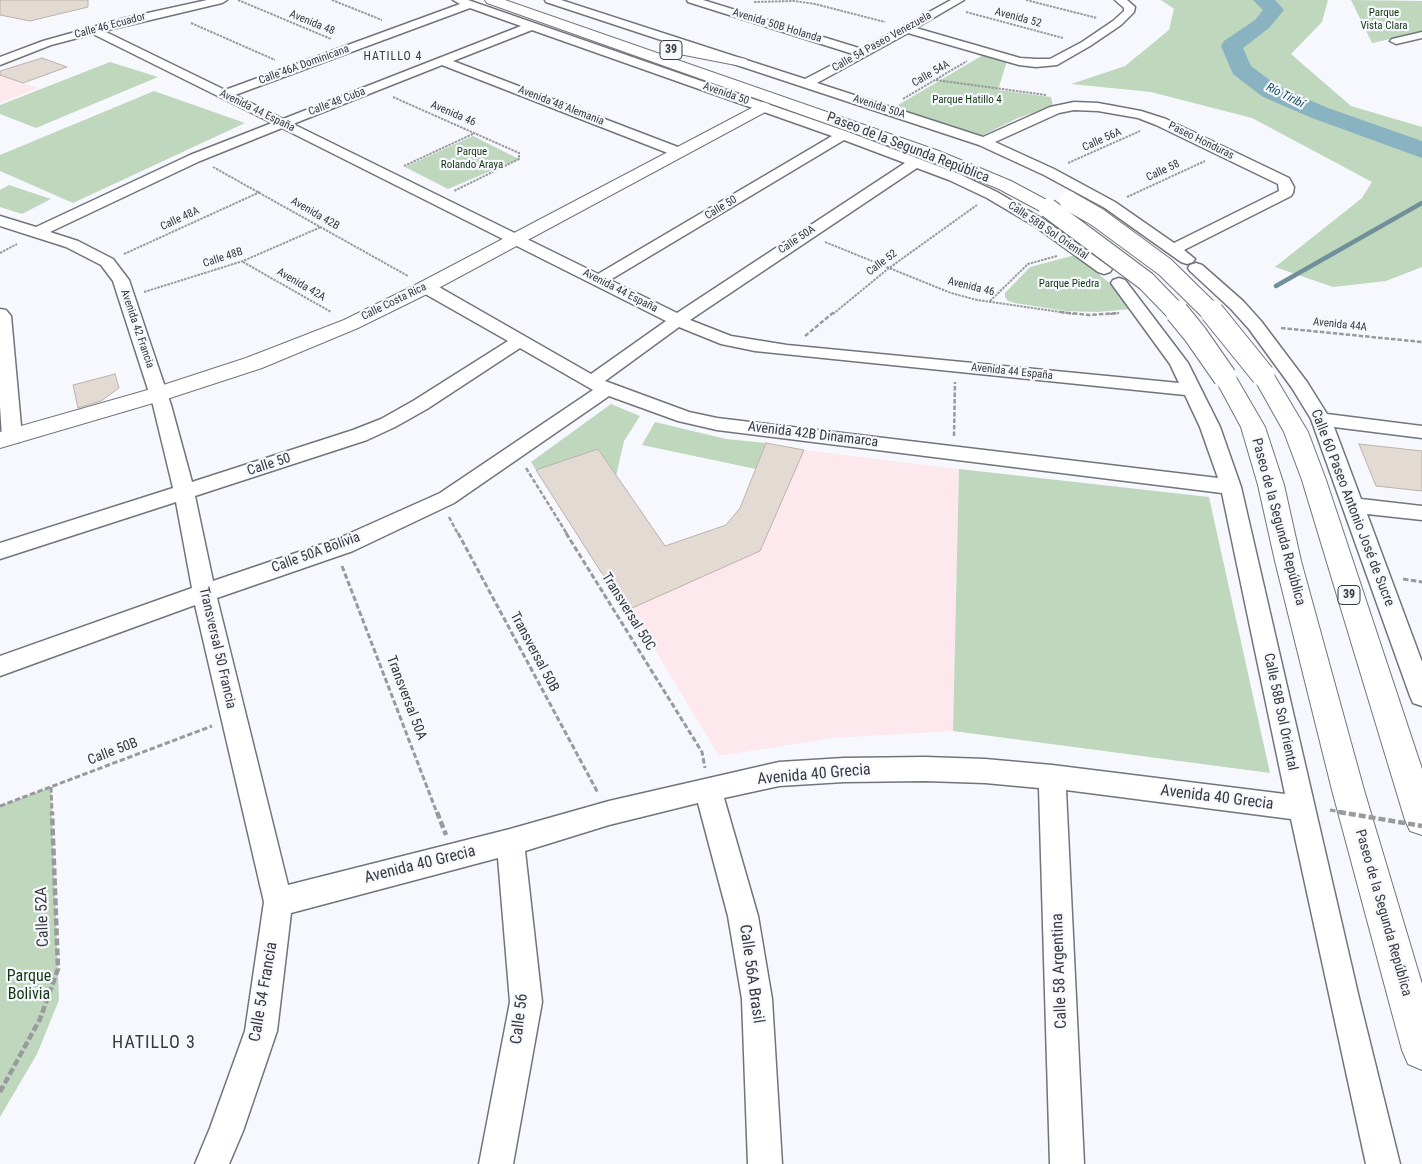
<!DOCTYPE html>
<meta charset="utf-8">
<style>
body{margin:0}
canvas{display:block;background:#f6f8fe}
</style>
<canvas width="1422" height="1164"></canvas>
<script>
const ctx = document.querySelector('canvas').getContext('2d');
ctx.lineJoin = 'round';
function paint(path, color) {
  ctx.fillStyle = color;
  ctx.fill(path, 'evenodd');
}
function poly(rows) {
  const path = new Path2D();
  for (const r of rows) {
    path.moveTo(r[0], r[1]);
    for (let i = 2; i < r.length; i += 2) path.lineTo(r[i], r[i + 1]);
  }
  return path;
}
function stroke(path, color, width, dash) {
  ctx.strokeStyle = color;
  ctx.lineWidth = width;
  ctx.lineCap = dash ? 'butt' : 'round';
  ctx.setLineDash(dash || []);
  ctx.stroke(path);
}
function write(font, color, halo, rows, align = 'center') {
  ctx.font = font + ' "Roboto Condensed",sans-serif';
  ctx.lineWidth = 4.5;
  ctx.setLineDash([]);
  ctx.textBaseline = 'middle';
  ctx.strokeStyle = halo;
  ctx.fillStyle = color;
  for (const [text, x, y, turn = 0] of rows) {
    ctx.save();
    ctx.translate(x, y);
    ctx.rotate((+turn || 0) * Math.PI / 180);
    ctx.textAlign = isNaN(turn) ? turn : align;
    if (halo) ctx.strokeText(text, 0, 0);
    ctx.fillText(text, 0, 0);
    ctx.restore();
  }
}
paint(poly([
 [0,75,38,88,0,103],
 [804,450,959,469,953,731,832,738,719,756,630,609,760,551]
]), '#fde8ed');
paint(poly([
 [1161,0,1328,0,1322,22,1291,54,1351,106,1422,127,1422,267,1386,281,1333,287,1275,267,1362,198,1372,182,1252,118,1151,92,1071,84,1125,66,1169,30,1174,9],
 [1351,0,1422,1,1422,32,1372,43],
 [983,55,1007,61,998,90,1051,97,1053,106,1018,118,979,137,893,108],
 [110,62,158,77,36,128,0,114,0,105],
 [154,91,245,123,73,203,0,171,0,155],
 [473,136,519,159,448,189,405,167],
 [9,185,51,199,22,214,0,207,0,190],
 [1075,255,1112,285,1131,309,1097,312,1065,311,1015,303,1008,301,1005,297,1005,293,1030,267],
 [611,404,640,416,624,441,616,476,598,449,536,470,531,462],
 [655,422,726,439,766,443,756,469,642,445],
 [959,469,1209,497,1270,773,953,731],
 [51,787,59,1000,37,1054,0,1117,0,806]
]), '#bfd7bc');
stroke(poly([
 [1276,286,1422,203]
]), '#718f9a', 4.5);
paint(poly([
 [1253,0,1275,0,1284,10,1269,28,1243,48,1251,66,1279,87,1328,108,1422,141,1422,158,1312,118,1263,97,1233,74,1221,46,1224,41,1255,20,1263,10,1253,0]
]), '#8ab3c2');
const building = poly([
 [0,0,88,0,88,7,30,21,0,15,0,0],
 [42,58,67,67,23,83,0,75,0,71,42,58],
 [115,374,119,388,101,401,78,408,73,385,115,374],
 [766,443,804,450,760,551,630,609,601,572,536,470,598,449,665,546,726,525,740,508,766,443],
 [1359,444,1422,451,1422,491,1376,486,1359,444]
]);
paint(building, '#e3dad3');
stroke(building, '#bbb2ab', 1);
const minor = poly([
 [207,0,227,0,222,3,104,31,225,90,460,4,453,0,468,0,848,132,959,174,997,192,1046,221,1112,269,1110,272,1104,274,1098,272,1036,227,987,198,949,180,917,168,690,320,731,336,787,345,1179,383,1170,364,1111,283,1113,280,1119,278,1125,280,1188,363,1220,427,1241,487,1359,998,1400,1164,1366,1164,1291,819,1066,790,1084,1164,1050,1164,1039,788,985,783,925,781,844,782,779,786,724,798,758,916,772,999,782,1164,748,1164,742,999,728,916,698,803,609,825,525,851,542,1002,513,1164,479,1164,510,1002,498,858,291,913,277,1031,243,1131,229,1164,195,1164,210,1128,245,1031,264,902,195,605,0,676,0,656,192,588,176,502,0,559,0,543,173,488,153,405,113,281,101,265,66,247,0,226,0,216,36,227,190,155,272,123,93,34,51,45,0,65,0,57,43,41,125,18,207,0],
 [470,8,521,26,283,119,235,95,470,8],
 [532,30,832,136,598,274,293,124,442,65,673,155,683,155,685,152,683,149,453,61,532,30],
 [282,128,666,321,591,374,432,283,420,283,418,287,420,291,508,341,413,401,381,419,353,430,192,482,171,405,129,280,113,259,78,241,50,232,200,161,282,128],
 [844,140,905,163,677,313,610,280,844,140],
 [679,327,721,344,755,351,1185,395,1200,427,1218,478,717,418,689,412,605,381,679,327],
 [520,348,593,390,440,493,337,539,213,581,195,496,367,440,395,427,427,409,520,348],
 [609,396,678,421,717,430,1222,493,1285,794,1052,765,985,759,925,757,844,758,779,762,609,801,510,829,288,885,217,598,353,551,454,503,609,396],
 [545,0,561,0,805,79,853,54,688,2,687,0,703,0,862,49,951,0,964,0,916,28,1020,58,1036,59,1050,59,1082,42,1113,21,1124,11,1124,8,1115,0,1127,0,1135,7,1134,12,1121,25,1090,46,1057,65,1036,67,1019,65,908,33,817,83,983,137,1050,107,1074,102,1098,103,1141,111,1166,119,1289,178,1294,187,1293,193,1291,196,1184,250,1195,259,1193,262,1187,264,1181,262,1105,208,1044,175,979,145,546,2,545,0],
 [1074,110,1098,111,1138,118,1156,125,1278,184,1279,191,1174,243,1115,202,1054,169,995,142,1059,113,1074,110],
 [1422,32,1422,38,1396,44,1390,41,1392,39,1422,32],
 [1196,263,1202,265,1243,301,1261,321,1307,382,1327,414,1422,426,1422,438,1334,427,1361,499,1422,506,1422,520,1367,514,1422,662,1422,706,1413,703,1410,696,1311,419,1292,388,1249,329,1231,309,1190,271,1188,268,1190,265,1196,263],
 [0,309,6,310,11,316,22,437,19,442,12,443,5,442,2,437,0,406,0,309]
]);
const major = poly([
 [763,102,769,104,771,107,769,110,433,291,358,328,262,368,167,399,0,448,0,432,151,389,246,358,344,320,419,283,763,102]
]);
const highway = poly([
 [485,0,505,0,939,151,1011,181,1054,204,1057,208,1054,212,1048,213,1042,212,999,189,927,159,487,3,485,0],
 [674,45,741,58,746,59,748,62,746,65,741,66,669,52,667,49,669,46,674,45],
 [1263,368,1271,370,1308,432,1326,480,1422,769,1422,835,1410,831,1405,820,1302,480,1284,432,1252,375,1255,370,1263,368],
 [1225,370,1233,372,1265,427,1284,485,1301,561,1364,790,1422,984,1422,1070,1408,1064,1402,1050,1332,790,1275,561,1258,485,1241,427,1214,377,1217,372,1225,370]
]);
stroke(minor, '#71747c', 3);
stroke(major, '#71747c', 2);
stroke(highway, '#71747c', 2);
stroke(poly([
 [238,0,331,39],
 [332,0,382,20],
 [1026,0,1097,18],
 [754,2,794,1,815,4,885,22],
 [966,12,1063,38],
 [191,23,275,60],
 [936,80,1046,95],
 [393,97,519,153,519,159,454,191],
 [903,99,967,61],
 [1068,163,1140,131],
 [404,166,475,133],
 [213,167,408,276],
 [1127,197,1205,161],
 [825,242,951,293,977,300,1074,314],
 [0,253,17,244],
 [124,254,260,192],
 [243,262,331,312],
 [144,292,243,261,321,227],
 [990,301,1028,264,1057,256],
 [833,314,889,268,977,205],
 [1110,314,1119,313]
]), '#989a9e', 2, [2.5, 1]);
stroke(poly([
 [1060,312,1089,315,1119,313],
 [1281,328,1422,342],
 [805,336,834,312],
 [954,436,955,382],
 [526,468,567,534],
 [449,517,458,534]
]), '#989a9e', 2.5, [4.5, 2]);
stroke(poly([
 [458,533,598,793],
 [566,533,702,752,705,768],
 [342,566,437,813],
 [1403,579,1422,582],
 [51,787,52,813],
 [0,806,212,726]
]), '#989a9e', 3, [5.5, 2.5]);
stroke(poly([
 [437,812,446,835],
 [0,1092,40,1019,58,969,52,812]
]), '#989a9e', 4.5, [7, 3]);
paint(minor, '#fff');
paint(major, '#fff');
paint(highway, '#fff');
const highwayBridgeFar1 = poly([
 [1069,201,1097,217,1165,267,1213,314],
 [1048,208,1146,281,1178,314]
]);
const highwayBridge = poly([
 [1177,312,1195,334,1225,377],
 [1212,312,1263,375]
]);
stroke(highwayBridgeFar1, '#71747c', 21, []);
stroke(highwayBridge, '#71747c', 25, []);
stroke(poly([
 [1330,810,1346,813]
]), '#989a9e', 3, [5.5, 2.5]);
stroke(poly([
 [1339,812,1422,826]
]), '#989a9e', 4.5, [7, 3]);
stroke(highwayBridgeFar1, '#fff', 19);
stroke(highwayBridge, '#fff', 23);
write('11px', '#123810', '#f6f8fe', [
 ["Parque",1384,13],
 ["Vista Clara",1384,26],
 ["Parque Hatillo 4",967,100],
 ["Parque",472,152],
 ["Rolando Araya",472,165],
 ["Parque Piedra",1069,284]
]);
write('11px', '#383a3d', '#f6f8fe', [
 ["Avenida 52",1018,18,15],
 ["Avenida 48",312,23,22],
 ["Calle 46 Ecuador",110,26,-15],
 ["Avenida 50B Holanda",777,26,17],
 ["Calle 54 Paseo Venezuela",882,42,-29],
 ["Calle 46A Dominicana",304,65,-20],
 ["Calle 54A",931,74,-30],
 ["Avenida 50",726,94,19],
 ["Calle 48 Cuba",337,102,-21],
 ["Avenida 48 Alemania",561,106,21],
 ["Avenida 50A",879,107,18],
 ["Avenida 44 España",257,111,26],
 ["Avenida 46",453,114,23],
 ["Calle 56A",1102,140,-24],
 ["Paseo Honduras",1201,141,26],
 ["Calle 58",1163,171,-25],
 ["Calle 50",721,208,-31],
 ["Avenida 42B",315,214,30],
 ["Calle 48A",180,219,-25],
 ["Calle 58B Sol Oriental",1048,231,34],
 ["Calle 50A",797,240,-34],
 ["Calle 48B",223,258,-18],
 ["Calle 52",882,263,-37],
 ["Avenida 42A",301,285,30],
 ["Avenida 46",971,287,14],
 ["Avenida 44 España",620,291,27],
 ["Calle Costa Rica",394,302,-26],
 ["Avenida 44A",1340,325,6],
 ["Avenida 42 Francia",137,329,71],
 ["Avenida 44 España",1012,372,6]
]);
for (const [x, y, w] of [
 [671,50,22],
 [1349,595,22]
]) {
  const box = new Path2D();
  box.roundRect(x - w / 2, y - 9.5, w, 19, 4);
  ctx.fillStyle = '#f6f8fe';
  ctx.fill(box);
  stroke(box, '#383a3d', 1);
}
write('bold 12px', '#383a3d', null, [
 ["39",671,50],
 ["39",1349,595]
]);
ctx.letterSpacing = '1px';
write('12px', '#383a3d', '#f6f8fe', [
 ["HATILLO 4",393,57]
]);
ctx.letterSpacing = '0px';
write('italic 12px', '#144d5e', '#f6f8fe', [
 ["Río Tiribí",1285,96,27]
]);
write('14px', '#383a3d', '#f6f8fe', [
 ["Paseo de la Segunda República",908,148,21],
 ["Avenida 42B Dinamarca",813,435,7],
 ["Calle 50",269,465,-18],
 ["Calle 60 Paseo Antonio José de Sucre",1352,508,69],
 ["Paseo de la Segunda República",1278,522,75],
 ["Calle 50A Bolivia",316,553,-20],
 ["Transversal 50C",628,612,58],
 ["Transversal 50 Francia",217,648,77],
 ["Transversal 50B",534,652,62],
 ["Transversal 50A",406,698,69],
 ["Calle 58B Sol Oriental",1280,712,78],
 ["Calle 50B",113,752,-21],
 ["Paseo de la Segunda República",1383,913,74]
]);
write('16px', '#383a3d', '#f6f8fe', [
 ["Avenida 40 Grecia",814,775,-5],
 ["Avenida 40 Grecia",1217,798,7],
 ["Avenida 40 Grecia",420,865,-14],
 ["Calle 52A",43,917,-92],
 ["Calle 58 Argentina",1060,971,-92],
 ["Calle 56A Brasil",751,974,82],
 ["Calle 54 Francia",264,992,-80],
 ["Calle 56",520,1019,-83]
]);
write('16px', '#123810', '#f6f8fe', [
 ["Parque",29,977],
 ["Bolivia",29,995]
]);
ctx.letterSpacing = '1px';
write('18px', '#383a3d', '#f6f8fe', [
 ["HATILLO 3",154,1043]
]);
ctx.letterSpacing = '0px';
</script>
